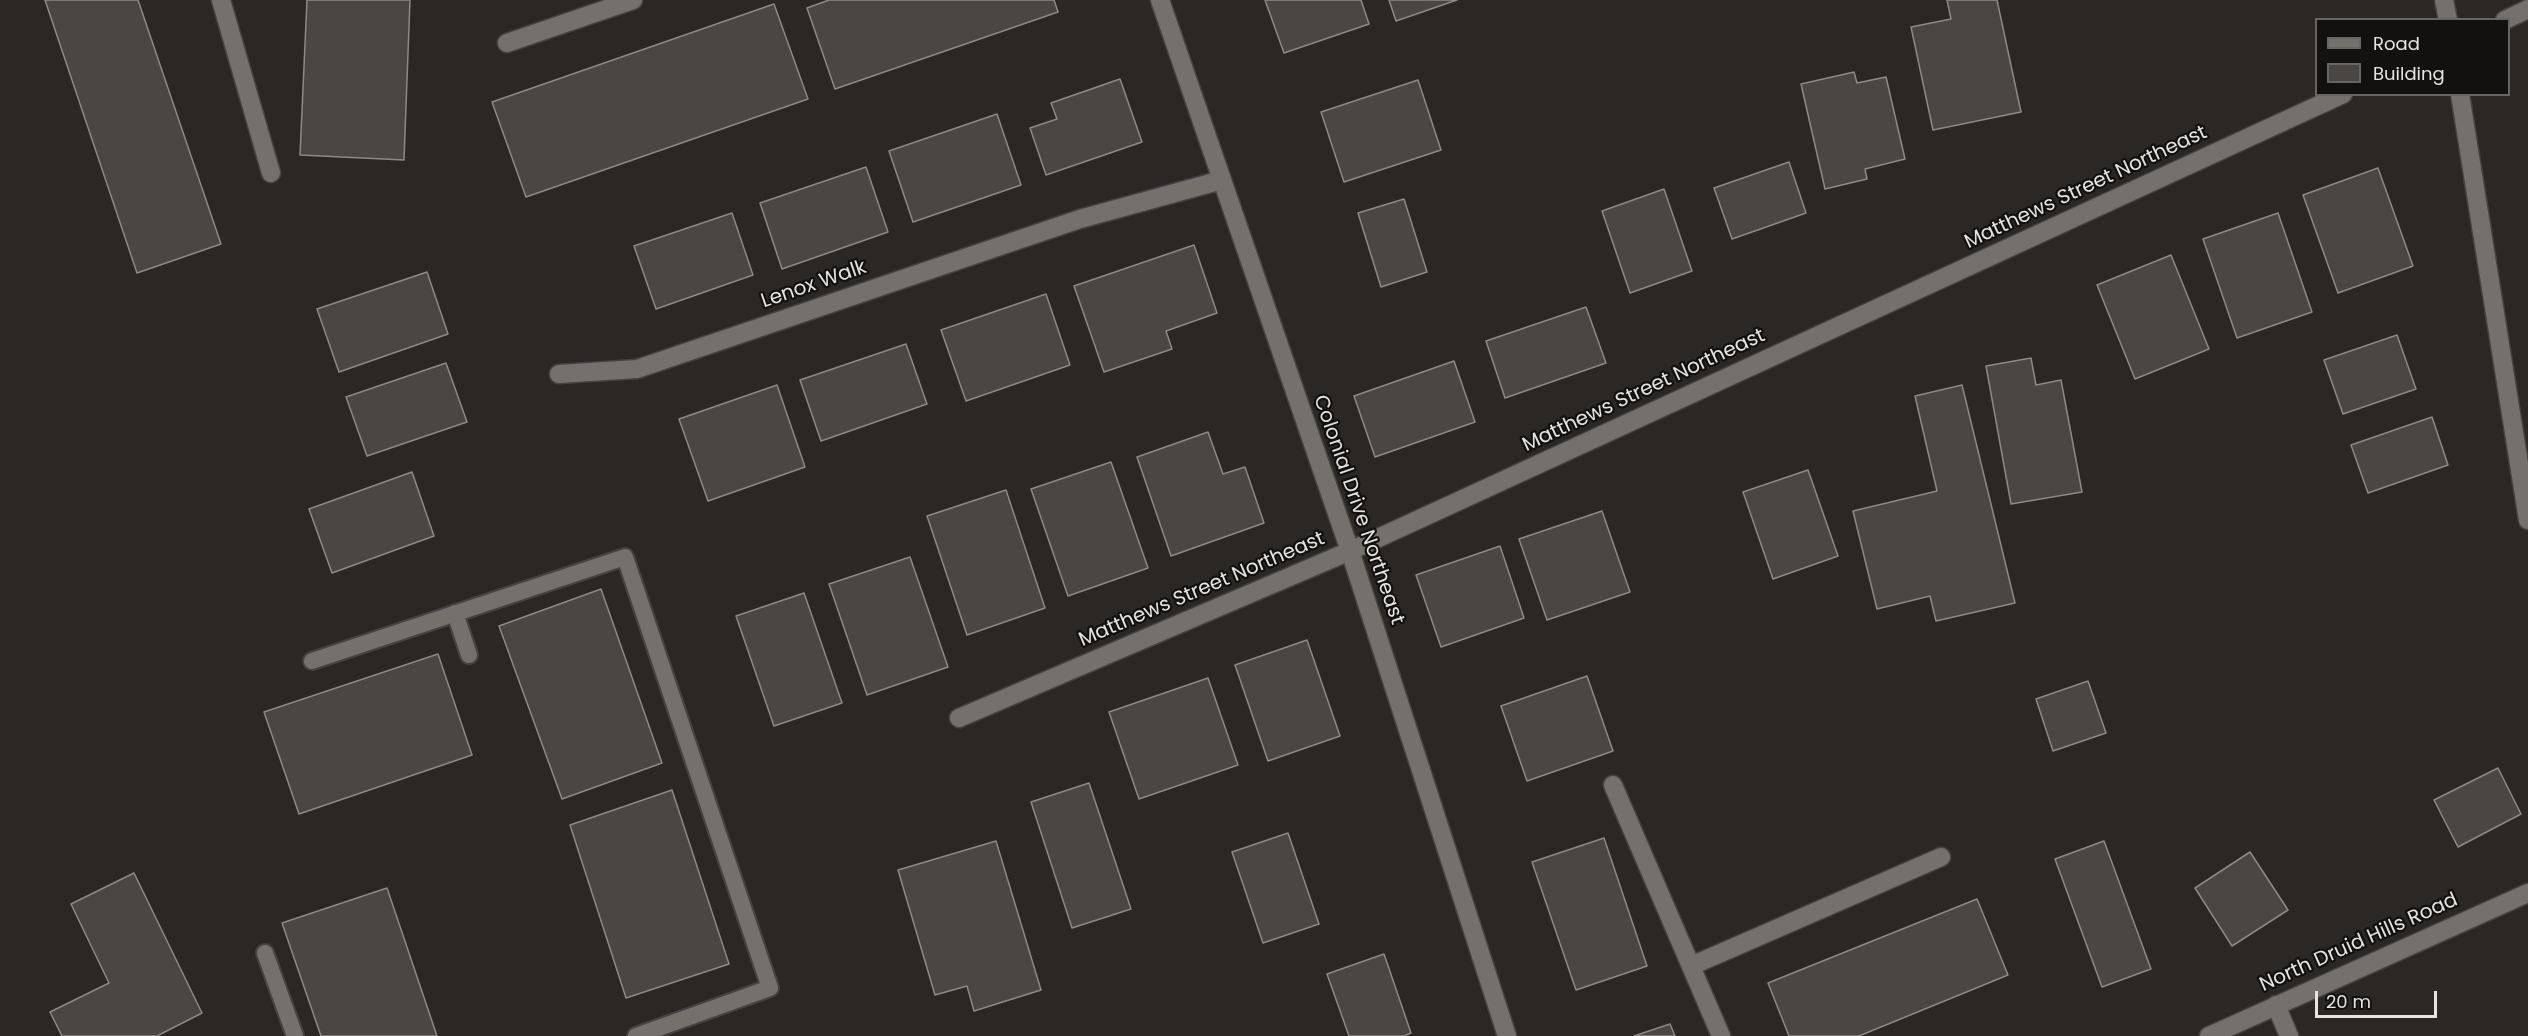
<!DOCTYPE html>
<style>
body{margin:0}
#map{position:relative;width:2528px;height:1036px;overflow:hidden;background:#2a2725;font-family:Poppins,sans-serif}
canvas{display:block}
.legend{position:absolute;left:2315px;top:18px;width:195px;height:78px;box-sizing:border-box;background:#12110f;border:2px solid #666563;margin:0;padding:8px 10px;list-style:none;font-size:18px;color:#e5e4e2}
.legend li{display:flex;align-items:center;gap:12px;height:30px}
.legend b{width:30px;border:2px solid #666563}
.scale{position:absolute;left:2315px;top:991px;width:122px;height:27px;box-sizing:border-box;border:3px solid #e5e4e2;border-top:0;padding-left:8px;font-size:18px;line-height:21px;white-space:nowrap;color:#e5e4e2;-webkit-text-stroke:4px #12110f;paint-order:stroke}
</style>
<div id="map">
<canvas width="2528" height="1036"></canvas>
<ul class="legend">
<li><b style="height:8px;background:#74716d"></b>Road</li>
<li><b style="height:16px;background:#494643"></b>Building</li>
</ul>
<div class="scale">20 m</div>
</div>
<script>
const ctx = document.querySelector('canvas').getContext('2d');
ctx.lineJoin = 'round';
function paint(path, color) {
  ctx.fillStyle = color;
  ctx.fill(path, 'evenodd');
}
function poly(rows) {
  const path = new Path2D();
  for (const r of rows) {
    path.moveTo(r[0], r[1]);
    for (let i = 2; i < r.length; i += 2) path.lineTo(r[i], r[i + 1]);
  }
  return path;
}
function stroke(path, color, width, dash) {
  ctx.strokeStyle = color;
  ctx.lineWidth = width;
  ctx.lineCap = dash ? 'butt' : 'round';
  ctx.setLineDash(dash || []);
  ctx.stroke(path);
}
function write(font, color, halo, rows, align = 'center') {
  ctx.font = font + ' Poppins,sans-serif';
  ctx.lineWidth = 4.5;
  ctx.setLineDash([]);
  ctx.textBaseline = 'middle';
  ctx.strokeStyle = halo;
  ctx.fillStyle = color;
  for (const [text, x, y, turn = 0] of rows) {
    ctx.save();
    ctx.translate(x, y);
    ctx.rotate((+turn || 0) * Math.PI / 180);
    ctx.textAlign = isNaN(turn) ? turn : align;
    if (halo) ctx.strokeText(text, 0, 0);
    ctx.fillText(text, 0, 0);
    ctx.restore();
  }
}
const building = poly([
 [45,0,138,0,221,244,137,273,45,0],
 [307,0,410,0,404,160,300,155,307,0],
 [829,0,1054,0,1058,12,835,89,807,8,829,0],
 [1265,0,1361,0,1369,24,1284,53,1265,0],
 [1389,0,1457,0,1396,21,1389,0],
 [1947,0,1997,0,2021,112,1933,130,1911,27,1951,19,1947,0],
 [774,4,808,99,526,197,492,102,774,4],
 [1854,72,1857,83,1886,77,1905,159,1865,169,1867,179,1825,189,1801,84,1854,72],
 [1120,79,1142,142,1046,175,1030,128,1057,119,1051,103,1120,79],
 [1418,80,1441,150,1344,182,1321,112,1418,80],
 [997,114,1021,185,913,222,889,151,997,114],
 [1789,162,1806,213,1732,239,1714,188,1789,162],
 [866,167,888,232,782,269,760,203,866,167],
 [2378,168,2413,266,2338,293,2303,195,2378,168],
 [1664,189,1692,271,1630,293,1602,211,1664,189],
 [1404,199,1427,272,1381,287,1358,213,1404,199],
 [732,213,753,275,656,309,634,246,732,213],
 [2278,213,2312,312,2237,338,2203,239,2278,213],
 [1194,245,1217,313,1166,331,1172,349,1104,372,1074,286,1194,245],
 [2171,255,2209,349,2135,379,2097,285,2171,255],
 [427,272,448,334,339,372,317,309,427,272],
 [1046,294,1070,365,966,401,941,330,1046,294],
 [1586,307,1606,363,1505,398,1486,341,1586,307],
 [2397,335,2416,389,2343,414,2324,360,2397,335],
 [906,344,927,404,821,441,800,380,906,344],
 [2031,358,2036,385,2061,380,2082,492,2011,504,1986,366,2031,358],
 [1454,361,1475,422,1375,457,1354,396,1454,361],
 [446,363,467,422,367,456,346,397,446,363],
 [777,385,805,467,708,501,679,419,777,385],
 [1962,385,2015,603,1936,621,1930,596,1877,609,1853,511,1937,491,1915,396,1962,385],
 [2432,417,2448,465,2368,493,2351,445,2432,417],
 [1208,432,1223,474,1245,467,1264,523,1171,556,1137,457,1208,432],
 [1111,462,1148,568,1068,596,1031,489,1111,462],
 [1808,470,1838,556,1773,579,1743,492,1808,470],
 [412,472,434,536,332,573,309,509,412,472],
 [1006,490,1045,608,967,635,927,516,1006,490],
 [1602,511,1630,592,1547,620,1519,539,1602,511],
 [1500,546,1524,618,1441,647,1416,575,1500,546],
 [910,557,948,667,867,695,829,584,910,557],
 [601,589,662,763,562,799,499,626,601,589],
 [804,593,842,703,774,726,736,616,804,593],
 [1307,640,1340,736,1268,761,1235,665,1307,640],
 [438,654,472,755,299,814,264,712,438,654],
 [1587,676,1613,751,1527,781,1501,706,1587,676],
 [1208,678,1238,765,1139,799,1109,712,1208,678],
 [2088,681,2106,733,2053,751,2036,699,2088,681],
 [2498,768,2521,814,2458,847,2434,800,2498,768],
 [1089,783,1131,909,1072,928,1031,802,1089,783],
 [672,790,729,964,626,998,570,825,672,790],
 [1288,833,1319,924,1263,943,1232,852,1288,833],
 [1604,838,1647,966,1576,990,1532,862,1604,838],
 [996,841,1041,990,974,1011,967,986,935,995,898,870,996,841],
 [2104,841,2151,969,2102,987,2055,859,2104,841],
 [2250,852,2288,910,2232,946,2195,888,2250,852],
 [134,873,202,1013,157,1036,62,1036,50,1012,109,983,71,904,134,873],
 [387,888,437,1036,321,1036,282,923,387,888],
 [1977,899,2008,975,1859,1036,1789,1036,1768,983,1977,899],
 [1384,954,1411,1033,1404,1036,1349,1036,1327,974,1384,954],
 [1670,1024,1675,1036,1634,1036,1670,1024]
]);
paint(building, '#494643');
stroke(building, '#8d8986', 1.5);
const lane = poly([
 [455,613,469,655],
 [312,661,625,557,770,988,636,1036],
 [265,953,295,1036]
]);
const street = poly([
 [221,0,271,173],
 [1160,0,1350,551,1507,1036],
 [2444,0,2448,20],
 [2505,20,2528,9],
 [507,43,633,0],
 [2460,94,2528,520],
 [559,374,637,369,1080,219,1222,180],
 [959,718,1350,551,2343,94],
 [1613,785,1721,1036],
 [1691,966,1941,857],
 [2276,1005,2289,1036]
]);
const secondary = poly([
 [2209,1036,2528,893]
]);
stroke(lane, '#454341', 20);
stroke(street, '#454341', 21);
stroke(secondary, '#454341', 21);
stroke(lane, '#74716d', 16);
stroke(street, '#74716d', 18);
stroke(secondary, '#74716d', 18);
write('20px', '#e5e4e2', '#12110f', [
 ["Matthews Street Northeast",2086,188,-25],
 ["Lenox Walk",814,285,-19],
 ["Matthews Street Northeast",1644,391,-25],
 ["Colonial Drive Northeast",1358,510,71],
 ["Matthews Street Northeast",1202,590,-23],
 ["North Druid Hills Road",2359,943,-24]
]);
</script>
